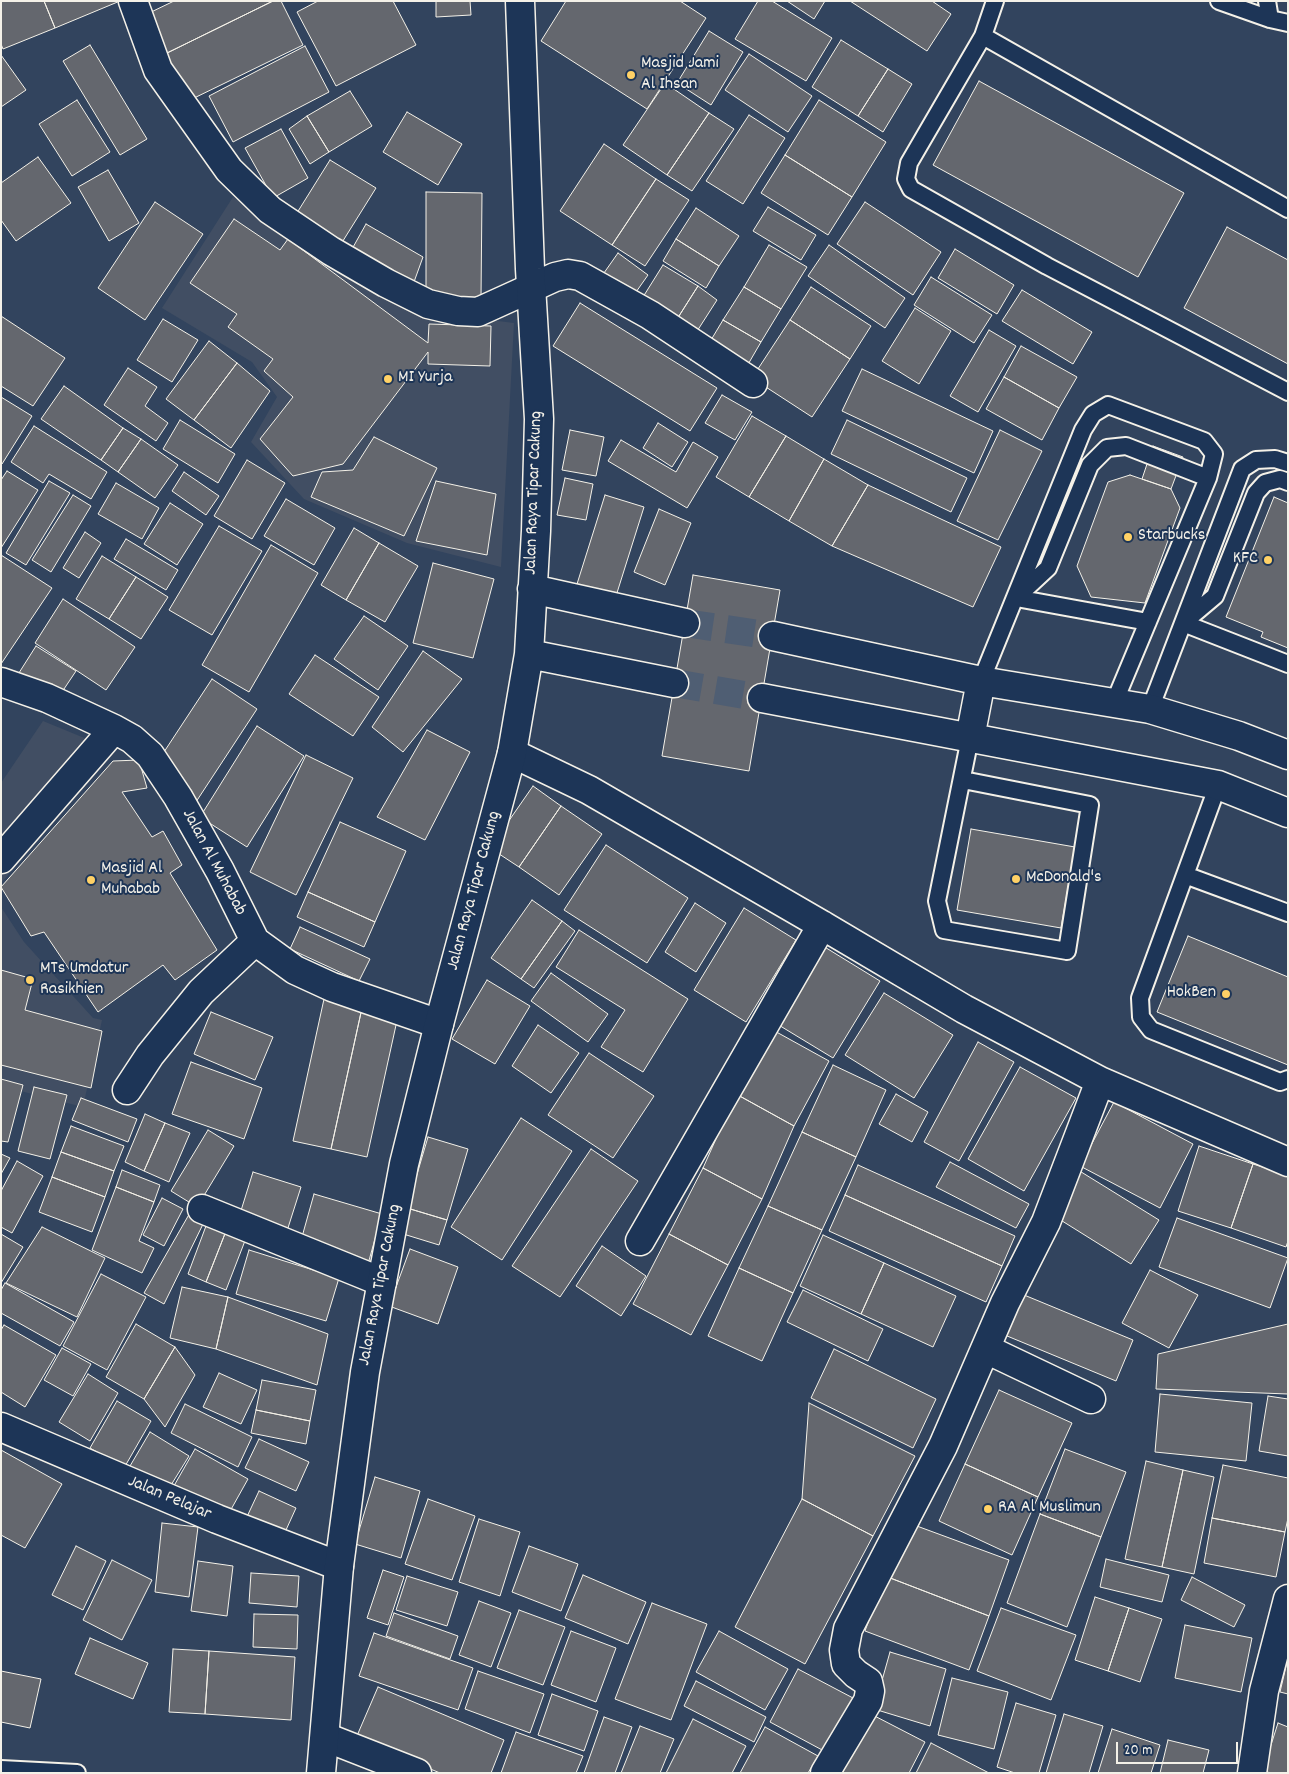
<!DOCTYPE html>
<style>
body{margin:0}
#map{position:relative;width:1289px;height:1774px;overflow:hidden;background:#32445e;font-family:Dekko,sans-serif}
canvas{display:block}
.frame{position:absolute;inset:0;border:2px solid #f4f1e8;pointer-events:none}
.scale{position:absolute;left:1116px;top:1742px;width:122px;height:22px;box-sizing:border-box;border:2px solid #f4f1e8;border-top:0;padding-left:6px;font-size:15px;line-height:18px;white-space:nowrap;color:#f4f1e8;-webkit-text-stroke:4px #1d3557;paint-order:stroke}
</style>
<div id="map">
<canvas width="1289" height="1774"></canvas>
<div class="frame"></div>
<div class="scale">20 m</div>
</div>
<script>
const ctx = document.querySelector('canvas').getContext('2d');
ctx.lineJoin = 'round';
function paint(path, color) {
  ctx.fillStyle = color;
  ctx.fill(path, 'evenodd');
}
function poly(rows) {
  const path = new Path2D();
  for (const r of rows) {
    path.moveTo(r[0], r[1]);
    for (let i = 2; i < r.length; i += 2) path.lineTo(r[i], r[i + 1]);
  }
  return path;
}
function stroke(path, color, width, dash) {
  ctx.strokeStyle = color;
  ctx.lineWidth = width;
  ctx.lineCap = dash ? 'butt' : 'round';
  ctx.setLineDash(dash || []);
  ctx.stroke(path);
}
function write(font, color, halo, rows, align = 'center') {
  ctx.font = font + ' Dekko,sans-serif';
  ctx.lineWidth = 4;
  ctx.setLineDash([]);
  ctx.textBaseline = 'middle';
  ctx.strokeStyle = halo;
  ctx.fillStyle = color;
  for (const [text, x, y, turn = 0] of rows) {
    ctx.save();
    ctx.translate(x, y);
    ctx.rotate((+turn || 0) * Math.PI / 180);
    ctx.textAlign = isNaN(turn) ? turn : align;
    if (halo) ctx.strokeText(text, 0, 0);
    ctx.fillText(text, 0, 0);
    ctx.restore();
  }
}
paint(poly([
 [233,197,419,311,514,323,501,567,407,543,304,499,251,442,277,397,252,362,162,308],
 [43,721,116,751,1,883,1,783],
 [1,907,24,942,93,1018,102,1020,83,1107,1,1086]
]), '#414e63');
const building = poly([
 [1,1,44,1,55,28,3,49,1,44,1,1],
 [44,1,120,1,55,28,44,1],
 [174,1,273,1,165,54,145,15,174,1],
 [273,1,281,1,303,45,188,101,165,54,273,1],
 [318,1,393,1,416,45,336,86,297,12,318,1],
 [436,1,470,1,471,15,436,17,436,1],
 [566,1,680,1,706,18,647,109,541,41,566,1],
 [758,1,772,1,832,38,806,81,735,39,758,1],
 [787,1,825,1,814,19,787,1],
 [850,1,932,1,951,14,927,51,850,1],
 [709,31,743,52,711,105,677,83,709,31],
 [841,40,888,69,858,116,812,87,841,40],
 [90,45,147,139,120,155,63,61,90,45],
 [305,46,329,92,233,142,209,96,305,46],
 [749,54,812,96,788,132,725,90,749,54],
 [1,55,26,90,1,107,1,55],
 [888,69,912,84,883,132,858,116,888,69],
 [979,81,1184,193,1138,277,933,165,979,81],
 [665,83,709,113,667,175,623,145,665,83],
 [350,91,372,126,329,152,307,116,350,91],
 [77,100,110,152,72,176,39,124,77,100],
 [819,100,886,142,852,197,785,155,819,100],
 [407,112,462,144,438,185,383,152,407,112],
 [709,113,734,129,692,191,667,175,709,113],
 [749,115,785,138,743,204,706,181,749,115],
 [307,116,329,152,310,164,289,129,307,116],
 [281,129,308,178,273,198,245,148,281,129],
 [604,144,656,179,612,245,560,211,604,144],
 [785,155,852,197,828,235,761,193,785,155],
 [38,157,71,203,16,241,1,220,1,183,38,157],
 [330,160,376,188,341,244,295,216,330,160],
 [108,170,139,223,109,241,78,187,108,170],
 [656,179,689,200,645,266,612,245,656,179],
 [426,192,482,193,481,298,426,298,426,192],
 [155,202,203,234,145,320,98,288,155,202],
 [865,202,941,252,913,295,837,244,865,202],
 [768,207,816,235,801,260,753,231,768,207],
 [696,208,739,236,719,266,676,239,696,208],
 [234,219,280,250,288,239,428,343,429,324,491,326,490,366,428,364,428,352,343,464,293,476,260,439,293,397,264,371,273,359,228,327,237,314,190,283,234,219],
 [366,224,423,257,410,293,347,258,366,224],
 [1227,227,1288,260,1288,364,1184,308,1227,227],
 [676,239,719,266,706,288,663,261,676,239],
 [769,245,807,267,781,309,744,287,769,245],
 [829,245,905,298,885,328,808,276,829,245],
 [955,249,1014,285,997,314,938,278,955,249],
 [618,253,648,275,629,302,599,280,618,253],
 [663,265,698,286,672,327,638,305,663,265],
 [931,277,992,315,974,343,914,305,931,277],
 [698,286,717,300,692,339,672,327,698,286],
 [744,287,781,309,761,342,723,320,744,287],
 [811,287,871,326,850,359,790,320,811,287],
 [1022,290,1092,332,1073,364,1002,321,1022,290],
 [580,303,717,388,690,431,553,346,580,303],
 [915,308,951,331,919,384,882,361,915,308],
 [1,316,65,358,33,406,1,386,1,316],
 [163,319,198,340,172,382,137,360,163,319],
 [723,320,761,342,743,373,705,350,723,320],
 [790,320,850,359,812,417,752,378,790,320],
 [989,330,1016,346,978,412,950,396,989,330],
 [209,341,237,363,194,420,166,399,209,341],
 [1021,346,1077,377,1059,408,1004,377,1021,346],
 [237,363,270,391,231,448,194,420,237,363],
 [128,368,157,387,145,406,168,423,156,441,104,405,128,368],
 [862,369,993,431,974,473,842,411,862,369],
 [1004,377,1059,408,1042,440,986,409,1004,377],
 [64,386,123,428,101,460,41,419,64,386],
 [722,395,752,412,735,440,705,423,722,395],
 [1,397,32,416,2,464,1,464,1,397],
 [752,416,786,436,749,497,716,477,752,416],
 [180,420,235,454,218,483,163,449,180,420],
 [847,420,967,478,951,512,831,454,847,420],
 [658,423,688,442,672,467,643,448,658,423],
 [34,426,107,472,91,499,49,474,43,483,11,462,34,426],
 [123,428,141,439,118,472,101,460,123,428],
 [570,430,604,437,596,476,562,470,570,430],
 [1000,430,1042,451,998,540,957,521,1000,430],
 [786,436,824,459,789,521,749,497,786,436],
 [374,437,437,468,404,536,311,497,322,472,353,470,374,437],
 [141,439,178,465,155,498,118,472,141,439],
 [621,440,676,472,693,442,718,457,687,508,608,461,621,440],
 [1153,446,1183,457,1171,489,1142,479,1153,446],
 [824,459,868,485,832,546,789,521,824,459],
 [247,460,285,483,252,539,214,516,247,460],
 [7,471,38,490,1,548,1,480,7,471],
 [184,472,219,496,206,515,172,491,184,472],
 [1130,475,1171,489,1180,508,1145,603,1091,597,1077,566,1108,482,1130,475],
 [565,478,593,484,586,520,557,515,565,478],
 [49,481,70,493,26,565,6,553,49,481],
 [436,481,496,494,487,555,416,541,436,481],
 [116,483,159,508,142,539,98,514,116,483],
 [868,485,1001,547,973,607,832,546,868,485],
 [73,495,91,506,51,572,32,560,73,495],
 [605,495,644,507,616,596,577,584,605,495],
 [1274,497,1288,503,1288,648,1261,637,1263,632,1226,617,1274,497],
 [286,499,335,528,314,565,264,536,286,499],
 [170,503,203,524,177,565,144,544,170,503],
 [659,509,691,523,665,585,634,572,659,509],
 [219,526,262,551,212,635,169,610,219,526],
 [354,528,379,543,346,600,321,585,354,528],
 [85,532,101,543,79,578,63,568,85,532],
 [126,539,178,570,166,590,114,559,126,539],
 [379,543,418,566,385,622,346,600,379,543],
 [271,545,318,573,249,692,202,665,271,545],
 [1,555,52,588,1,664,1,555],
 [102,556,136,577,109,619,76,599,102,556],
 [433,563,494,579,473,658,413,643,433,563],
 [693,575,780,590,749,771,662,756,693,575],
 [136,577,168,597,141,639,109,619,136,577],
 [63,599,135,647,106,690,35,643,63,599],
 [364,616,408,646,378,690,334,659,364,616],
 [36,646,76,671,56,701,17,676,36,646],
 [423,651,462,679,403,752,372,727,423,651],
 [315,655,379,697,353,736,289,694,315,655],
 [212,679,257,709,192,808,160,758,212,679],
 [257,726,304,756,247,847,200,817,257,726],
 [427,730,470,752,425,840,377,817,427,730],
 [306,755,353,778,296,895,250,872,306,755],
 [139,760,147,788,122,792,152,837,163,831,182,865,170,873,217,950,175,980,163,965,98,1012,44,932,31,936,1,887,113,761,139,760],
 [533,786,561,806,519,867,490,848,533,786],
 [561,806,602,834,559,895,519,867,561,806],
 [340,822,406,851,375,922,308,892,340,822],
 [971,829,1075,847,1061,928,957,910,971,829],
 [606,845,688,898,647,963,564,910,606,845],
 [308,892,375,922,364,947,297,917,308,892],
 [532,900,562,921,521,979,491,958,532,900],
 [695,903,726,923,696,972,665,952,695,903],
 [744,908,796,940,746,1022,694,990,744,908],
 [562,921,575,931,534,988,521,979,562,921],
 [300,927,370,959,359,981,290,949,300,927],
 [579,930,688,999,643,1072,601,1047,625,1010,556,967,579,930],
 [1188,936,1288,977,1288,1065,1157,1012,1188,936],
 [823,946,880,981,833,1058,777,1024,823,946],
 [1,970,33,979,25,1010,102,1031,91,1088,1,1065,1,970],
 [551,973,608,1014,588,1042,531,1001,551,973],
 [487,980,530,1006,495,1064,452,1039,487,980],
 [884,993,953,1035,914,1098,845,1055,884,993],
 [324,999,362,1008,331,1149,293,1141,324,999],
 [362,1008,398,1016,367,1157,331,1149,362,1008],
 [211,1012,273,1037,255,1080,194,1054,211,1012],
 [538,1025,579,1053,551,1093,512,1066,538,1025],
 [771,1029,829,1061,794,1126,736,1094,771,1029],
 [978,1042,1014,1062,959,1161,924,1142,978,1042],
 [589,1053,654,1096,613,1158,548,1115,589,1053],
 [191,1062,262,1088,244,1139,172,1114,191,1062],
 [833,1065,886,1090,856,1157,802,1132,833,1065],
 [1020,1067,1076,1098,1024,1191,968,1159,1020,1067],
 [1,1079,23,1085,8,1142,1,1141,1,1079],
 [34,1087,67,1095,50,1159,18,1151,34,1087],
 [736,1094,794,1126,762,1199,703,1168,736,1094],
 [896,1094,928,1112,912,1142,879,1124,896,1094],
 [81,1098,137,1119,128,1142,72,1120,81,1098],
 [1114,1102,1193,1144,1160,1208,1080,1166,1114,1102],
 [145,1114,165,1123,144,1171,125,1162,145,1114],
 [521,1118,572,1151,502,1260,451,1227,521,1118],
 [165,1123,190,1133,169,1182,144,1171,165,1123],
 [71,1126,124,1146,114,1171,61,1152,71,1126],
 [208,1130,234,1146,197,1207,171,1191,208,1130],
 [802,1132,856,1157,822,1230,768,1206,802,1132],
 [428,1137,468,1149,447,1220,407,1208,428,1137],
 [1199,1146,1253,1164,1231,1228,1178,1211,1199,1146],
 [591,1149,638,1181,560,1297,512,1266,591,1149],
 [61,1152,114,1171,105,1197,52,1177,61,1152],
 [1,1154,10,1158,1,1174,1,1154],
 [17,1161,43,1176,12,1233,1,1227,1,1191,17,1161],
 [950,1162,1029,1204,1016,1228,936,1187,950,1162],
 [1253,1164,1288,1175,1288,1241,1286,1247,1231,1228,1253,1164],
 [858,1165,1015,1236,1002,1266,845,1195,858,1165],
 [703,1168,762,1199,728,1265,669,1234,703,1168],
 [122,1170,160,1185,154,1202,116,1187,122,1170],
 [1078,1170,1159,1220,1131,1264,1051,1214,1078,1170],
 [253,1172,301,1187,287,1231,239,1217,253,1172],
 [52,1177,105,1197,92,1232,39,1212,52,1177],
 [116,1187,154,1202,139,1241,154,1248,142,1273,92,1250,116,1187],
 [314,1194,382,1214,368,1264,300,1244,314,1194],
 [845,1195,1002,1266,986,1302,829,1231,845,1195],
 [162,1198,183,1209,164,1246,143,1235,162,1198],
 [768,1206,822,1230,793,1293,739,1268,768,1206],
 [407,1208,447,1220,439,1245,400,1233,407,1208],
 [191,1211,206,1218,164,1304,144,1293,191,1211],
 [209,1218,228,1226,206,1282,188,1274,209,1218],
 [1177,1218,1288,1258,1270,1308,1159,1267,1177,1218],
 [228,1226,248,1233,226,1290,206,1282,228,1226],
 [42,1227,105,1258,77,1317,6,1283,42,1227],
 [1,1234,23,1247,1,1283,1,1234],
 [669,1234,728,1265,691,1335,633,1304,669,1234],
 [823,1235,884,1263,861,1314,800,1286,823,1235],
 [602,1246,646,1276,621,1316,576,1286,602,1246],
 [410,1249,458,1267,438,1324,389,1306,410,1249],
 [249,1250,339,1278,326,1321,236,1294,249,1250],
 [884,1263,956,1296,933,1347,861,1314,884,1263],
 [739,1268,793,1293,762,1361,708,1336,739,1268],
 [1150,1270,1198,1295,1169,1348,1122,1323,1150,1270],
 [101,1274,146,1297,107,1370,63,1346,101,1274],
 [5,1283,74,1322,60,1346,1,1313,1,1290,5,1283],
 [182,1287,228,1297,216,1349,170,1338,182,1287],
 [803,1290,883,1329,868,1361,787,1322,803,1290],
 [1012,1290,1133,1340,1116,1381,995,1331,1012,1290],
 [228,1297,328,1334,317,1385,216,1349,228,1297],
 [136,1324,175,1347,144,1399,106,1377,136,1324],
 [1288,1324,1288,1394,1156,1389,1158,1354,1288,1324],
 [4,1325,56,1355,25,1407,1,1392,1,1330,4,1325],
 [175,1347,195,1375,165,1427,144,1399,175,1347],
 [62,1348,91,1364,73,1396,44,1380,62,1348],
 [834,1349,936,1399,913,1448,811,1398,834,1349],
 [219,1373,257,1390,241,1424,203,1407,219,1373],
 [88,1374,118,1393,90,1441,59,1422,88,1374],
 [262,1380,316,1390,310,1421,256,1410,262,1380],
 [999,1390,1072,1423,1038,1497,965,1464,999,1390],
 [1160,1394,1252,1403,1246,1461,1155,1452,1160,1394],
 [1268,1396,1288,1399,1288,1456,1259,1451,1268,1396],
 [117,1401,151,1421,124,1468,90,1448,117,1401],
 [809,1403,915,1456,873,1536,802,1499,809,1403],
 [185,1404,252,1437,238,1467,171,1433,185,1404],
 [256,1410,310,1421,306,1444,251,1433,256,1410],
 [150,1432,189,1456,168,1490,130,1466,150,1432],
 [259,1439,309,1462,296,1491,245,1468,259,1439],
 [195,1449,248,1479,224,1522,171,1491,195,1449],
 [1065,1449,1126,1472,1101,1537,1040,1514,1065,1449],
 [1,1450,62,1484,25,1548,1,1535,1,1450],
 [1146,1461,1183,1470,1162,1567,1125,1559,1146,1461],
 [965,1464,1038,1497,1012,1555,939,1521,965,1464],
 [1223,1465,1288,1478,1288,1518,1285,1532,1212,1518,1223,1465],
 [1183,1470,1214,1477,1194,1574,1162,1567,1183,1470],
 [375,1477,420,1491,401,1558,355,1544,375,1477],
 [259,1491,296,1508,281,1541,244,1523,259,1491],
 [428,1499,475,1516,452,1580,405,1564,428,1499],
 [802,1499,873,1536,805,1664,735,1627,802,1499],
 [1040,1514,1101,1537,1067,1627,1007,1603,1040,1514],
 [1212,1518,1285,1532,1276,1577,1204,1563,1212,1518],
 [479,1519,520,1532,500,1596,459,1582,479,1519],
 [906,1522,1009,1560,989,1616,885,1576,906,1522],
 [162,1523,198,1527,189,1597,155,1592,162,1523],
 [76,1546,106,1561,83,1610,52,1595,76,1546],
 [529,1546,578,1564,561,1611,512,1592,529,1546],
 [1106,1559,1169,1575,1162,1602,1100,1587,1106,1559],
 [112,1560,152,1580,122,1640,83,1620,112,1560],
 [198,1561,233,1566,227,1616,191,1611,198,1561],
 [383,1570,404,1577,388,1625,367,1618,383,1570],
 [251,1573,299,1576,297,1607,249,1603,251,1573],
 [583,1575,646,1602,628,1644,565,1618,583,1575],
 [407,1576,458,1592,447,1626,396,1610,407,1576],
 [885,1576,989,1616,969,1670,865,1631,885,1576],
 [1192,1577,1245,1605,1234,1627,1181,1600,1192,1577],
 [1095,1597,1129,1608,1108,1671,1075,1660,1095,1597],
 [479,1601,511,1613,491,1667,459,1655,479,1601],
 [652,1603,707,1624,671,1720,615,1699,652,1603],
 [1001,1608,1076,1635,1051,1700,977,1671,1001,1608],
 [1129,1608,1162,1619,1140,1682,1108,1671,1129,1608],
 [519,1610,565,1627,543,1685,497,1668,519,1610],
 [394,1613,458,1636,450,1659,386,1636,394,1613],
 [254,1614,298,1615,297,1649,253,1647,254,1614],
 [1185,1625,1252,1638,1241,1692,1175,1678,1185,1625],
 [571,1631,616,1648,596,1702,551,1685,571,1631],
 [719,1631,788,1669,765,1710,696,1672,719,1631],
 [374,1633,473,1668,458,1710,359,1676,374,1633],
 [90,1638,148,1663,133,1699,75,1674,90,1638],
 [173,1649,209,1651,205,1714,169,1712,173,1649],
 [209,1651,295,1657,291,1720,205,1714,209,1651],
 [890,1652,946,1669,930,1726,874,1709,890,1652],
 [1288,1658,1288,1694,1280,1692,1288,1658],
 [798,1669,853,1698,824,1751,770,1722,798,1669],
 [1,1671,41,1679,30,1728,1,1722,1,1671],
 [478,1671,544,1694,530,1733,465,1709,478,1671],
 [952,1678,1008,1692,994,1749,938,1735,952,1678],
 [696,1681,766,1717,754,1742,684,1706,696,1681],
 [378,1687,504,1740,491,1773,440,1773,356,1738,378,1687],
 [552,1694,598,1711,584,1751,538,1735,552,1694],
 [1016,1703,1056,1715,1039,1773,1015,1773,997,1767,1016,1703],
 [865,1711,925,1742,909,1773,833,1773,865,1711],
 [1064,1714,1103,1726,1089,1773,1046,1773,1064,1714],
 [604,1717,632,1727,615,1773,584,1773,604,1717],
 [693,1719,746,1746,732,1773,666,1773,693,1719],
 [1278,1723,1288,1727,1288,1773,1270,1773,1263,1770,1278,1723],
 [640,1726,674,1739,660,1773,621,1773,640,1726],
 [765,1727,818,1756,808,1773,740,1773,765,1727],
 [1112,1729,1160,1745,1151,1773,1098,1773,1112,1729],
 [516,1732,583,1756,576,1773,501,1773,516,1732],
 [1168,1740,1209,1750,1203,1773,1160,1773,1168,1740],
 [931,1743,989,1773,916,1773,931,1743]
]);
paint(building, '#64676e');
stroke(building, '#f4f1e8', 1);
stroke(poly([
 [685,623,773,636],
 [674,683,762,698]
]), '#4f5e73', 28, [28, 14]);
const lane = poly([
 [995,1,983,36,909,163,906,179,911,189,1047,266,1288,392],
 [1219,1,1270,19,1288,23],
 [1267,1,1270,19],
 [983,36,1288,209],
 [1288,482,1280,479,1265,483,1256,493,1215,596,1183,623,1288,664],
 [1019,595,1048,568,1090,465,1107,448,1126,446,1208,478],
 [1016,598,1148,622],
 [981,681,1083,430,1093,414,1108,405,1204,441,1214,454,1208,478,1114,703],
 [1150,709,1242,469,1256,460,1275,459,1288,463],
 [963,780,1090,805,1067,951,944,930,937,901,970,738],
 [1218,785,1185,875,1288,913],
 [1185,875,1140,998,1141,1017,1151,1030,1280,1082,1288,1079],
 [1,1769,77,1773]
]);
const street = poly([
 [133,1,158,70,229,170,270,210,331,251,386,283,428,304,458,311,478,312,555,277,568,274,580,276,650,315,753,383],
 [1,682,47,698,114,729,132,739,150,755,178,797,220,871,255,941,295,970,332,987,439,1024],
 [512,753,589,790,822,925,964,1009,1100,1081,1288,1162],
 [1,859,114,729],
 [127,1090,150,1055,201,992,255,941],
 [202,1209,382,1282],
 [640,1241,822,925],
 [986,1349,1091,1399],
 [1,1427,217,1519,339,1566],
 [325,1737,417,1773],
 [825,1773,868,1701,870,1691,868,1682,856,1674,846,1664,844,1650,848,1629,943,1446,1005,1303,1046,1222,1100,1081],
 [1252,1773,1264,1691,1288,1599]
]);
const secondary = poly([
 [532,589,685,623],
 [773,636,981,681,1150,709,1239,736,1288,755],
 [529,654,674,683],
 [762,698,1218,785,1288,813],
 [970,738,981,681],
 [321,1773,339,1566,365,1372,404,1164,439,1024,512,753,529,654,536,531,539,419,530,269,520,1]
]);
stroke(lane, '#f4f1e8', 20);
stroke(street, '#f4f1e8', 31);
stroke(secondary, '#f4f1e8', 31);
stroke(lane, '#1d3557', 16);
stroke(street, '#1d3557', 28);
stroke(secondary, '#1d3557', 28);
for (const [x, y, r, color] of [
 [631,75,5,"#ffd166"],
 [388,379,5,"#ffd166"],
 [1128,537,5,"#ffd166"],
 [1268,560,5,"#ffd166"],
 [1016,879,5,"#ffd166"],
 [91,880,5,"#ffd166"],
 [30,980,5,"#ffd166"],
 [1226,994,5,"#ffd166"],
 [988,1509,5,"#ffd166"]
]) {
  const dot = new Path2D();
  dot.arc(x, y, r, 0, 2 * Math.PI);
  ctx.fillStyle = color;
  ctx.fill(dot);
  stroke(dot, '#1d3557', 2);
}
write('18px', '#f4f1e8', '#1d3557', [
 ["Masjid Jami",641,65],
 ["Al Ihsan",641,86],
 ["MI Yurja",398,379],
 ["Starbucks",1138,537],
 ["KFC",1258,560,"right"],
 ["Masjid Al",101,870],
 ["Muhabab",101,891],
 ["McDonald's",1026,879],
 ["MTs Umdatur",40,970],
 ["Rasikhien",40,991],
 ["HokBen",1216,994,"right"],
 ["RA Al Muslimun",998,1509]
], 'left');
write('18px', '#f4f1e8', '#1d3557', [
 ["Jalan Raya Tipar Cakung",535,493,-88],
 ["Jalan Al Muhabab",213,863,62],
 ["Jalan Raya Tipar Cakung",475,891,-75],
 ["Jalan Raya Tipar Cakung",381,1285,-79],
 ["Jalan Pelajar",169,1499,23]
]);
</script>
